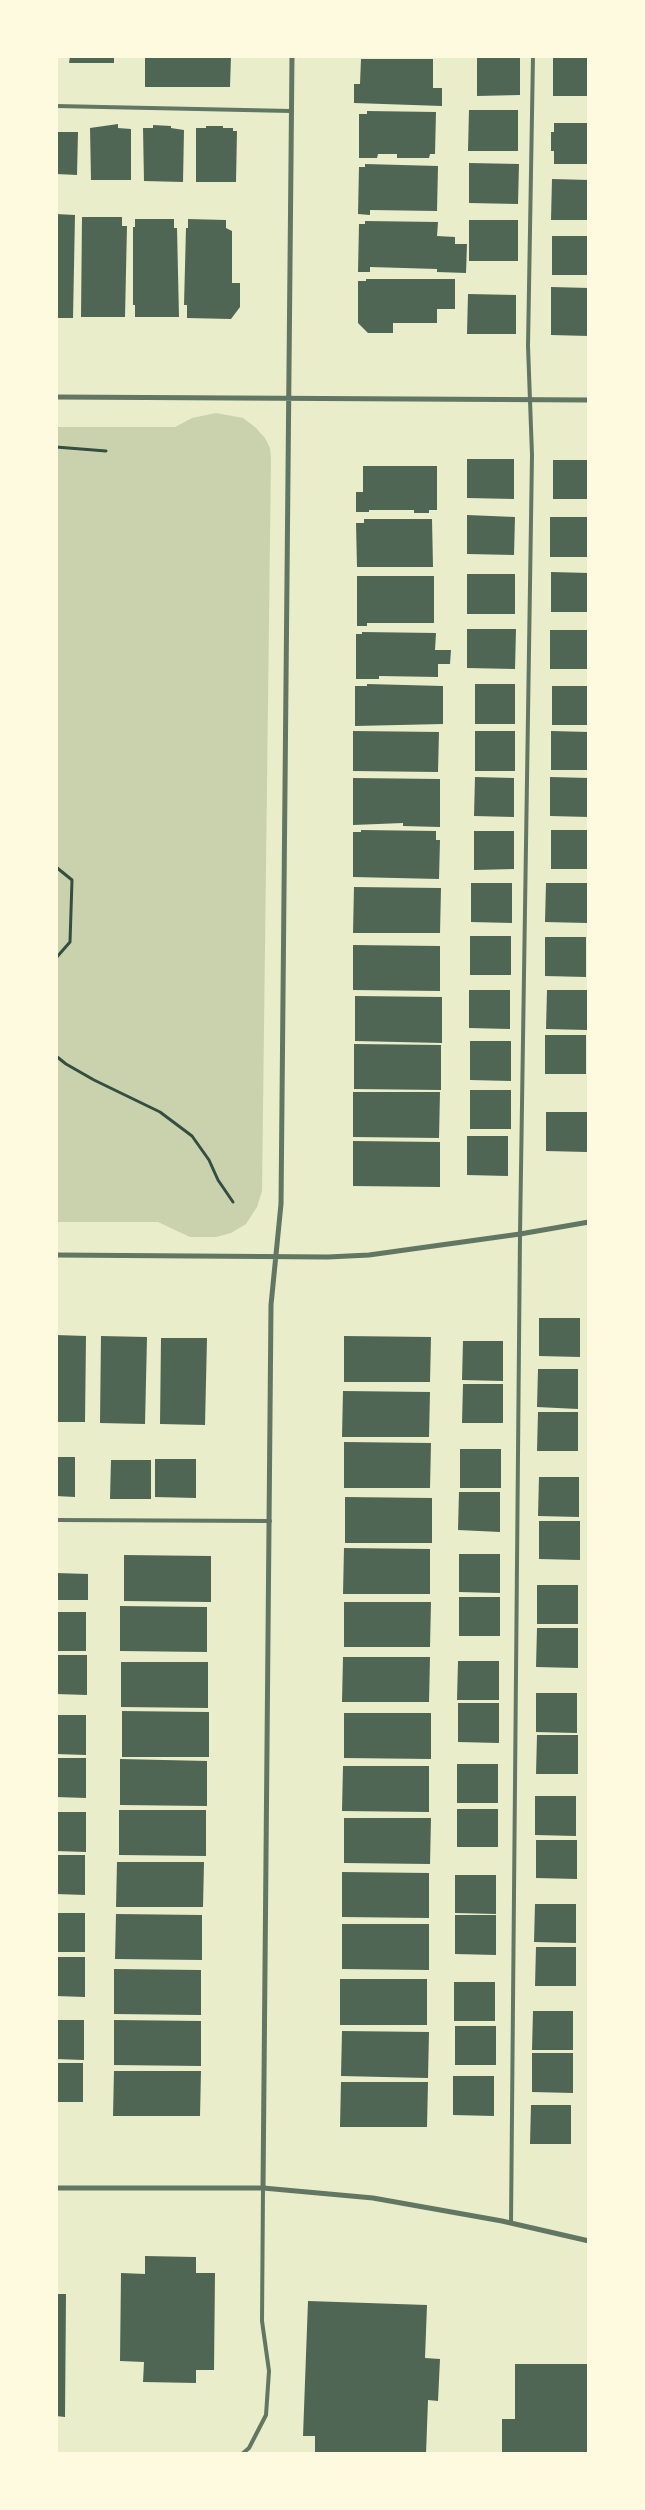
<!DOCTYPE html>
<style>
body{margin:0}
#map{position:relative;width:645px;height:2510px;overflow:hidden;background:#e9edc9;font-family:Bitter,serif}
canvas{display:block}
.frame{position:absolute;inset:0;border:58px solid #fefae0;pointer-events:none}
</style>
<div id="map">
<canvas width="645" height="2510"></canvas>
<div class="frame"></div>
</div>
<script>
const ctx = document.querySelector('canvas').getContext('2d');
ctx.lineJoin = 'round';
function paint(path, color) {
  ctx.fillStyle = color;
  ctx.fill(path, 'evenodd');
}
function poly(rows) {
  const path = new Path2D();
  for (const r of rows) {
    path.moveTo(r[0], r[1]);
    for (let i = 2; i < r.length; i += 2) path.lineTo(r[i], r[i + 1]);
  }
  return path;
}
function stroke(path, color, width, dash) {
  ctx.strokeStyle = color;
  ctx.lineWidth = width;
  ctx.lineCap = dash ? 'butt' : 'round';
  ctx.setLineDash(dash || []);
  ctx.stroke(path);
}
paint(poly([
 [216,413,243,418,255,427,265,438,270,448,271,459,262,1191,257,1207,246,1224,231,1233,216,1237,190,1237,158,1222,56,1222,56,427,175,427,192,418]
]), '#cad2ad');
paint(poly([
 [70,56,114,56,114,63,69,63],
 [145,56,231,56,230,87,145,87],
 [520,56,520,95,477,96,477,57],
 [553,56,589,56,589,96,553,96],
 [361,59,433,59,433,88,442,88,442,106,354,103,354,84,360,84],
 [469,110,518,110,518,151,468,151],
 [367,111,436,112,435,154,430,154,429,158,397,158,397,154,378,154,377,158,359,158,359,114,367,114],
 [554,123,589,123,589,164,554,164,554,151,551,151,551,132,554,132],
 [118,124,118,128,131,129,131,180,91,180,90,128],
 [153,125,171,126,171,128,184,130,183,182,144,181,143,128,153,128],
 [206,126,223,126,223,128,233,128,233,131,237,131,236,182,196,182,196,128,206,128],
 [56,132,78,132,77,175,56,174],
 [469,163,519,164,518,204,469,203],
 [365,164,438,166,437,211,370,210,370,215,358,214,359,167,365,167],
 [552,179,589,180,589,220,551,220],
 [56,214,75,215,73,318,56,318],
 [82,217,122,217,122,226,127,226,125,317,81,317],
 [135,219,174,219,174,228,177,228,179,317,135,317,135,305,133,305,133,227,135,227],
 [188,219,226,220,226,228,232,231,232,283,240,283,240,307,231,319,187,318,187,305,184,305,186,228,188,228],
 [469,220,518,220,518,261,469,261],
 [365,221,438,222,437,236,455,237,455,244,467,244,466,273,437,272,437,269,370,267,370,272,358,272,359,224,365,224],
 [552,236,589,236,589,275,552,275],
 [366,279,455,279,455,309,437,309,437,323,393,323,393,333,368,333,358,323,358,281,366,281],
 [551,287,589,288,589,336,551,335],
 [468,294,516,295,516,334,467,334],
 [467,459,514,459,514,499,467,498],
 [553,460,589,460,589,499,553,499],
 [363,466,437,466,437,510,429,510,429,513,414,513,414,510,369,510,369,512,356,512,356,492,363,492],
 [467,515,515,517,514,555,467,554],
 [550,517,589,517,589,557,550,557],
 [364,519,432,519,433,567,357,567,356,523,364,523],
 [551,572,589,573,589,612,551,612],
 [467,574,515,574,515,614,467,614],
 [357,576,434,576,434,623,367,623,367,626,357,626],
 [467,629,516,629,515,669,467,668],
 [550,630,589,630,589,669,550,669],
 [362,632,436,633,435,650,451,650,450,664,438,664,438,677,379,676,379,679,356,679,356,634,362,634],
 [367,684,443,686,443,724,355,726,355,686,367,686],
 [475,684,515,684,515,724,475,724],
 [552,686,589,686,589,725,552,725],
 [353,731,439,732,438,772,353,771],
 [475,731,515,731,515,771,475,771],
 [551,731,589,732,589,770,551,770],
 [475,777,514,778,514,817,474,816],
 [550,777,589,778,589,817,550,816],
 [353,778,440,779,440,827,403,826,403,823,353,825],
 [361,830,436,831,436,840,440,840,439,879,353,877,353,832,361,832],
 [551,830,589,830,589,869,551,869],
 [474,831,514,831,514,869,474,870],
 [471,883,512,883,512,923,471,922],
 [546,883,587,883,587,923,545,922],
 [354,887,441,888,440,933,353,933],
 [470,936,511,936,511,975,470,975],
 [545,937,586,937,586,977,545,976],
 [353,945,440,946,440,991,353,990],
 [469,990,510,990,510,1029,469,1028],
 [547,990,587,990,587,1030,546,1029],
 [355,996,442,997,442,1043,355,1041],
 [545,1035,586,1035,586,1074,545,1074],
 [470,1041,511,1041,511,1081,470,1080],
 [354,1044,441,1045,441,1090,354,1089],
 [470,1090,511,1090,511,1129,470,1129],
 [353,1092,440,1092,439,1138,353,1137],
 [546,1112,587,1112,587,1152,546,1151],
 [467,1136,508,1136,508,1176,467,1175],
 [353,1141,440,1142,440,1187,353,1186],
 [539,1318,580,1318,580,1357,539,1356],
 [56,1335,86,1336,85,1422,56,1422],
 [101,1336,147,1337,145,1424,100,1423],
 [344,1336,431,1337,430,1382,344,1382],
 [161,1338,207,1338,205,1425,160,1424],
 [463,1341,503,1341,503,1381,462,1380],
 [538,1369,578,1369,578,1409,537,1407],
 [463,1384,503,1384,503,1423,462,1423],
 [343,1391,430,1392,429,1437,342,1437],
 [538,1412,578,1412,578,1451,537,1451],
 [344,1442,431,1443,430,1488,344,1488],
 [460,1449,501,1449,501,1488,460,1488],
 [56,1457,75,1457,75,1497,56,1496],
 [155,1459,196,1459,196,1498,155,1497],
 [111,1460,151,1460,151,1499,110,1499],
 [539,1477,579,1477,579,1517,538,1516],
 [459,1492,500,1492,500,1532,458,1530],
 [345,1497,432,1498,432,1543,345,1543],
 [539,1521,580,1521,580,1560,539,1559],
 [344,1548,430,1549,430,1594,343,1594],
 [459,1554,500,1554,500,1593,459,1592],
 [124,1555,211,1556,211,1602,124,1601],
 [56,1573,88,1574,88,1600,56,1600],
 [537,1585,578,1585,578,1624,537,1624],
 [459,1597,500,1597,500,1636,459,1636],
 [344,1602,431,1602,430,1647,344,1647],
 [120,1606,207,1607,207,1652,120,1651],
 [56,1612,86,1612,86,1651,56,1651],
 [537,1628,578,1628,578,1668,536,1667],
 [56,1655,87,1655,87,1695,56,1694],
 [343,1657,430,1657,429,1702,342,1702],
 [458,1661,499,1661,499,1700,457,1700],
 [121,1662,208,1662,208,1708,121,1707],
 [536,1693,577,1693,577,1733,536,1732],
 [458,1703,499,1703,499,1743,458,1742],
 [122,1711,209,1712,209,1757,122,1757],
 [344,1713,431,1713,431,1759,344,1758],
 [56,1715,86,1715,86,1755,56,1754],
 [537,1735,578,1735,578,1774,536,1774],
 [56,1758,86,1758,86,1798,56,1797],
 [120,1759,207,1761,207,1806,120,1805],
 [457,1764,498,1764,498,1803,457,1803],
 [343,1766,429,1766,429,1812,342,1811],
 [535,1796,576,1796,576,1836,535,1835],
 [457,1809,498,1809,498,1847,457,1847],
 [119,1810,206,1810,206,1856,119,1855],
 [56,1812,86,1812,86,1852,56,1851],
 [344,1818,431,1818,430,1864,344,1863],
 [536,1840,577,1840,577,1879,536,1878],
 [56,1855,85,1855,85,1895,56,1894],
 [117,1862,204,1862,203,1907,116,1907],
 [342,1872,429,1873,429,1918,342,1917],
 [455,1875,496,1875,496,1914,455,1913],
 [535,1904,576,1904,576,1943,534,1942],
 [56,1913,85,1913,85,1952,56,1952],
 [116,1914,202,1915,202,1960,115,1959],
 [455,1915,496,1915,496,1955,455,1954],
 [342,1924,429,1924,429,1970,342,1969],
 [536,1947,576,1947,576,1986,535,1986],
 [56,1957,85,1957,85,1997,56,1996],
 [114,1969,201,1970,201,2015,114,2014],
 [340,1979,427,1979,427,2025,340,2025],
 [454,1982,495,1982,495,2021,454,2021],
 [533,2011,573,2011,573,2050,532,2050],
 [56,2020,84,2020,84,2060,56,2059],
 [114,2020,201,2021,201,2066,114,2065],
 [455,2026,496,2026,496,2065,455,2065],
 [342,2031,429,2032,428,2078,341,2076],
 [532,2053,573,2053,573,2093,532,2092],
 [56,2063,83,2063,83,2102,56,2102],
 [114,2071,201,2071,200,2116,113,2116],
 [453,2076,494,2076,494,2116,453,2115],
 [341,2082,428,2082,427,2127,340,2127],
 [531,2105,571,2105,571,2144,530,2144],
 [145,2256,196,2257,196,2273,215,2273,214,2370,196,2370,196,2383,143,2382,144,2362,120,2361,121,2273,145,2274],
 [56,2294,66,2294,65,2417,56,2416],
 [308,2301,427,2305,425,2358,440,2359,438,2401,428,2400,426,2454,315,2454,315,2436,303,2436],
 [515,2364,589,2364,589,2454,502,2454,502,2419,515,2419]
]), '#4f6655');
stroke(poly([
 [56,447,106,451],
 [56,867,72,880,70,942,56,958],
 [56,1056,66,1064,94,1080,160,1112,192,1136,209,1160,218,1180,233,1202]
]), '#344e41', 3);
stroke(poly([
 [56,106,291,111],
 [56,1520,270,1521],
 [511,2223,520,1234,532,455,528,346,533,56],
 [242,2454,249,2448,266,2415,269,2371,262,2321,263,2188]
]), '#617663', 4);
stroke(poly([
 [56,397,589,400],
 [56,1255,328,1257,369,1255,520,1234,589,1222],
 [56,2188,263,2188,373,2198,502,2221,589,2241],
 [263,2188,271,1305,281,1204,292,56]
]), '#617663', 5);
</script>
